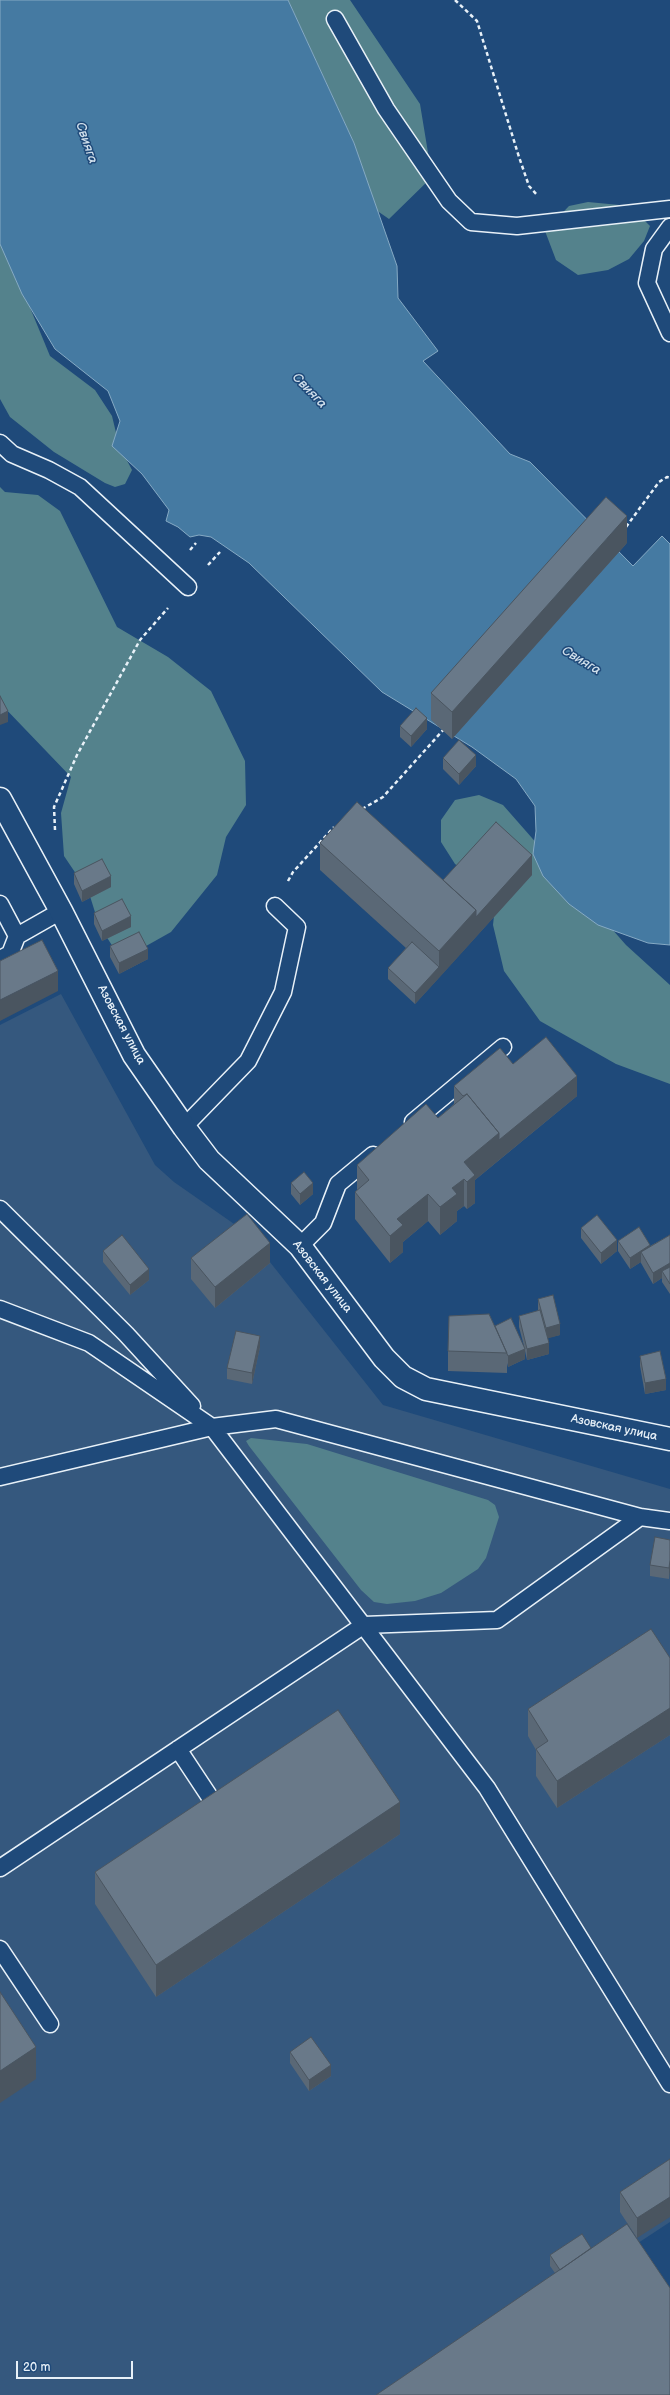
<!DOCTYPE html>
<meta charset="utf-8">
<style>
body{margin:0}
#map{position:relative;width:670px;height:2395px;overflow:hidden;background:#1f4a7a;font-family:"Balsamiq Sans",sans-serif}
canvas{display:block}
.scale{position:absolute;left:16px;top:2361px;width:117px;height:18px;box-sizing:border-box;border:2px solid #e8f1f8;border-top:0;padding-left:5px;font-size:12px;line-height:14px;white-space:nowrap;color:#e8f1f8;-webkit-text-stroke:3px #1f4a7a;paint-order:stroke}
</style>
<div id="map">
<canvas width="670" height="2395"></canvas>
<div class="scale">20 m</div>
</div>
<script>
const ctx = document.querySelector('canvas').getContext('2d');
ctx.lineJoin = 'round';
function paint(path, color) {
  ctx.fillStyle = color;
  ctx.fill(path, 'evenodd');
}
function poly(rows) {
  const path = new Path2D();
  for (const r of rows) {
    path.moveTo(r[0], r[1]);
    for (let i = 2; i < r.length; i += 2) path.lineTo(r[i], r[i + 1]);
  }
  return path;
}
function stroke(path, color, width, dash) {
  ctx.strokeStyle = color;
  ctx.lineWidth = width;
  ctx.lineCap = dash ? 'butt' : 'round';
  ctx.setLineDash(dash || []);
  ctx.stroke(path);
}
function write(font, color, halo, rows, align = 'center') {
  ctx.font = font + ' "Balsamiq Sans",sans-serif';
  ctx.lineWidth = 3;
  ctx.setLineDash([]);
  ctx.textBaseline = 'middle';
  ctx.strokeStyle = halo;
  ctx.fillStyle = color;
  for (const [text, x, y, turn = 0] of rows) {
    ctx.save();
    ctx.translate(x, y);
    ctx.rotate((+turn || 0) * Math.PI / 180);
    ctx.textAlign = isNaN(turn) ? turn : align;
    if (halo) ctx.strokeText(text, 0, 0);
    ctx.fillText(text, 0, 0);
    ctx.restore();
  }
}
paint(poly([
 [61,994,155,1165,174,1182,247,1233,383,1405,670,1489,670,2222,632,2247,670,2395,0,2395,0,1025]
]), '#35587e');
paint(poly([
 [288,0,350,0,420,104,432,177,389,219,376,210,354,143],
 [588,202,630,206,650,226,644,241,629,259,608,270,578,275,556,260,545,231,569,206],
 [0,235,50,356,95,390,112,416,119,445,132,470,125,484,115,487,105,483,54,452,10,417,0,399],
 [0,487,5,492,38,495,60,511,117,627,168,657,211,691,245,761,246,805,226,837,217,875,171,932,139,950,113,947,99,925,89,893,64,856,61,813,71,777,0,703],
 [479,795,503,805,626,945,670,985,670,1084,616,1064,540,1021,504,971,493,925,496,897,482,881,455,864,441,842,441,820,455,800],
 [251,1438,307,1444,488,1500,495,1505,499,1517,486,1558,478,1569,441,1593,415,1601,387,1604,374,1602,361,1590,249,1446,246,1441]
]), '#54828c');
const water = poly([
 [0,0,288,0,354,143,397,266,398,298,438,351,423,361,510,454,530,462,633,566,662,536,670,544,670,945,648,943,598,925,569,904,543,876,533,854,536,831,535,806,516,779,472,747,382,692,249,563,211,537,199,535,190,537,178,527,166,521,169,510,142,474,112,446,120,421,108,391,55,349,22,294,0,244,0,0]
]);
paint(water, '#457aa2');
stroke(water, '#86aac4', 1);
const service = poly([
 [335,19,386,109,449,201,471,222,517,226,670,209],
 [670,227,654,249,647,283,670,333],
 [0,443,12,454,49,470,80,487,188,587],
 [0,904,17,936,61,911],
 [0,959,10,954,17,936],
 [413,1122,503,1047],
 [184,1127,248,1061,283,992,297,927,275,906],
 [0,1209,126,1334,192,1406],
 [300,1246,323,1223,338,1184,373,1155],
 [0,1309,89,1343,212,1427,276,1419,640,1517],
 [0,1477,212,1427,487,1788,670,2084],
 [178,1749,221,1814],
 [0,1868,364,1625,497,1620,640,1517,670,1521],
 [0,1949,50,2024]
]);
const minor = poly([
 [0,799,61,911,134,1055,184,1127,209,1160,300,1246,384,1358,403,1377,426,1389,670,1439]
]);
stroke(service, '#e8f1f8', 19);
stroke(minor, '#e8f1f8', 25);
stroke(poly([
 [455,0,477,21,519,157,529,186,537,195],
 [626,527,659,482,667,477,670,478],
 [190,550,196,543],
 [208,565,220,552],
 [362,809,383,797,445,728],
 [55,830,54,807,77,755,140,640,168,608],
 [288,881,293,872,334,827]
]), '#e8f1f8', 2.5, [4, 3]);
stroke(service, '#1f4a7a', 16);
stroke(minor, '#1f4a7a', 22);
paint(poly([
 [627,543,452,739,431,720,431,693],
 [400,726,427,729,411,747,400,737],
 [443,758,476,766,459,785,443,769],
 [320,843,443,880,532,875,415,1004,388,979,388,968,406,948,320,870],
 [74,873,111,887,82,902,74,884],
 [94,913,131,927,102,941,94,924],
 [110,946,148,959,119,974,110,957],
 [513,1064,577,1096,475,1180,475,1203,467,1209,464,1206,457,1211,457,1221,440,1235,428,1221,403,1242,403,1252,390,1263,355,1219,355,1192,357,1190,357,1165,438,1118,454,1104,454,1086],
 [291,1183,313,1194,300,1205,291,1194],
 [581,1228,617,1251,601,1264,581,1238],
 [670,1235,670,1294,662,1282,662,1278,653,1284,641,1263,641,1262,630,1269,618,1251,618,1241,650,1246],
 [103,1251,149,1280,130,1295,103,1262],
 [191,1258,270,1263,215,1308,191,1279],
 [538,1299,560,1335,547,1338,549,1354,527,1360,525,1351,525,1359,508,1367,507,1363,507,1373,448,1371,448,1351,524,1346,519,1327,519,1316,538,1311],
 [260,1347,252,1384,227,1379,227,1368],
 [640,1356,666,1390,645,1394,640,1366],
 [670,1540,669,1579,650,1576,650,1565],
 [670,1658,670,1735,557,1808,536,1776,536,1750,528,1736,528,1709],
 [400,1834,156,1997,95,1904,95,1872],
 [290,2052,331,2076,309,2091,290,2063],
 [670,2159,637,2238,620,2212,620,2192],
 [591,2248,555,2273,550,2266,550,2255]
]), '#5a6876');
paint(poly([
 [627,516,627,543,452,739,452,712],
 [8,711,8,722,0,725,0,715],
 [427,718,427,729,411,747,411,736],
 [476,755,476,766,459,785,459,774],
 [532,855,532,875,439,978,439,951,476,910],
 [111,876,111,887,82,902,82,891],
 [131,916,131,927,102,941,102,931],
 [148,949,148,959,119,974,119,963],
 [439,967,439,978,415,1004,415,993],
 [58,971,58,991,0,1021,0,1000],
 [577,1076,577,1096,499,1160,499,1140],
 [499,1133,499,1160,475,1180,475,1203,467,1209,467,1182,464,1162],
 [464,1179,464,1206,457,1211,457,1221,440,1235,440,1207,452,1188],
 [313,1183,313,1194,300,1205,300,1194],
 [428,1194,428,1221,403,1242,403,1252,390,1263,390,1236,397,1219],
 [617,1240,617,1251,601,1264,601,1253],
 [270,1243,270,1263,215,1308,215,1287],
 [650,1245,650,1256,641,1252,641,1262,630,1269,630,1258],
 [670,1263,670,1274,662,1271,662,1278,653,1284,653,1273],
 [149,1269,149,1280,130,1295,130,1285],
 [560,1324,560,1335,546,1339,546,1328],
 [260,1336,260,1347,252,1384,252,1373],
 [549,1343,549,1354,527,1360,527,1349],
 [525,1349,525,1359,508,1367,508,1356],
 [666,1379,666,1390,645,1394,645,1383],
 [670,1560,670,1571,669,1579,669,1568],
 [670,1708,670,1735,557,1808,557,1781],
 [400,1802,400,1834,156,1997,156,1965],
 [36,2047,36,2079,0,2103,0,2071],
 [331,2065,331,2076,309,2091,309,2080],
 [670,2197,670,2217,637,2238,637,2218]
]), '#4a5560');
const building = poly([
 [606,497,627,516,452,712,431,693,606,497],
 [0,696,8,711,0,715,0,696],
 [416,708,427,718,411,736,400,726,416,708],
 [459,740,476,755,459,774,443,758,459,740],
 [357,802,476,910,439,951,320,843,357,802],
 [496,822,532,855,476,917,476,910,443,880,496,822],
 [102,859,111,876,82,891,74,873,102,859],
 [122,899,131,916,102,931,94,913,122,899],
 [139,932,148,949,119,963,110,946,139,932],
 [42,940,58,971,0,1000,0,961,42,940],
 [412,942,439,967,415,993,388,968,412,942],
 [546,1037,577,1076,499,1140,499,1133,467,1094,463,1096,454,1086,500,1048,513,1064,546,1037],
 [467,1094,499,1133,464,1162,475,1175,467,1182,464,1179,452,1188,457,1194,440,1207,428,1194,397,1219,403,1225,390,1236,355,1192,369,1180,357,1165,426,1104,438,1118,467,1094],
 [304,1172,313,1183,300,1194,291,1183,304,1172],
 [247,1214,270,1243,215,1287,191,1258,247,1214],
 [597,1215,617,1240,601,1253,581,1228,597,1215],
 [639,1227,650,1245,630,1258,618,1241,639,1227],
 [122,1235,149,1269,130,1285,103,1251,122,1235],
 [670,1235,670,1263,653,1273,641,1252,670,1235],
 [670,1267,670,1284,662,1271,670,1267],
 [553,1295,560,1324,546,1328,538,1299,553,1295],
 [540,1310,549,1343,527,1349,519,1316,540,1310],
 [489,1314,507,1353,448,1351,449,1316,489,1314],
 [511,1318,525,1349,508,1356,495,1326,511,1318],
 [236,1331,260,1336,252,1373,227,1368,236,1331],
 [660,1351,666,1379,645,1383,640,1356,660,1351],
 [655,1537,670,1540,670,1560,669,1568,650,1565,655,1537],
 [651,1629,670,1658,670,1708,557,1781,536,1749,548,1741,528,1709,651,1629],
 [338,1710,400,1802,156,1965,95,1872,338,1710],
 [0,1992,36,2047,0,2071,0,1992],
 [311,2037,331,2065,309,2080,290,2052,311,2037],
 [670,2159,670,2197,637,2218,620,2192,670,2159],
 [627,2224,670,2288,670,2395,376,2395,627,2224],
 [582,2234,591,2248,560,2270,550,2255,582,2234]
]);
paint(building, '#697989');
stroke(building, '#4a5560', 1);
write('12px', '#e8f1f8', '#1f4a7a', [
 ["Азовская улица",121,1025,62],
 ["Азовская улица",322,1277,52],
 ["Азовская улица",614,1428,12]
]);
write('italic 13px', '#d0dfeb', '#1f4a7a', [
 ["Свияга",86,143,71],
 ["Свияга",309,391,46],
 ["Свияга",581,661,31]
]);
</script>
